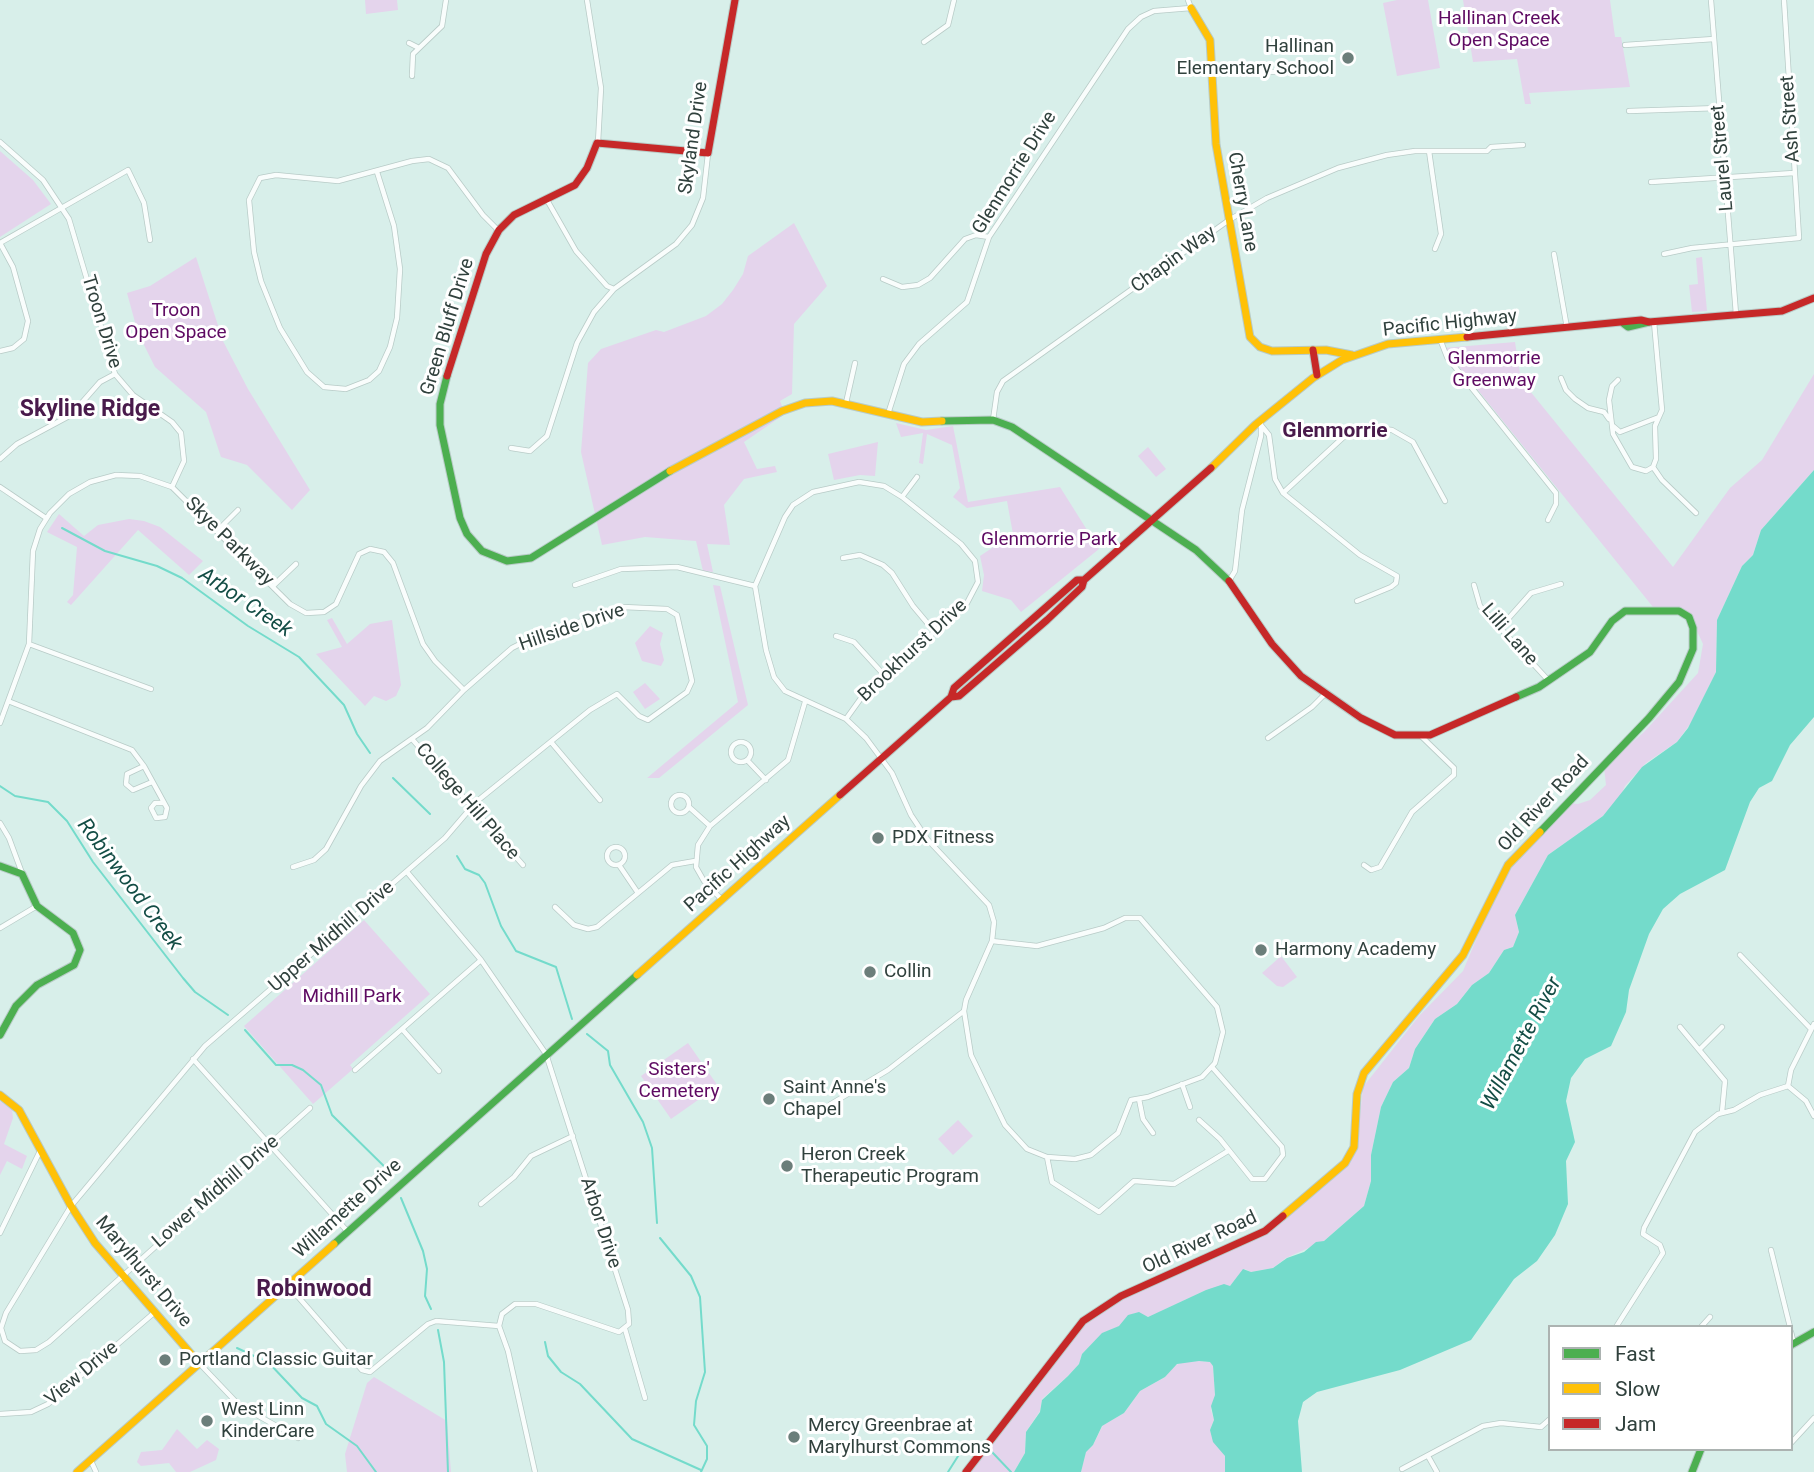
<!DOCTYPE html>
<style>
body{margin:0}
#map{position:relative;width:1814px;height:1472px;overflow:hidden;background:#d8efea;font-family:Roboto,sans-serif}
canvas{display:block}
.legend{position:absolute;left:1548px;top:1325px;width:245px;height:126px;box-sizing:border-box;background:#fff;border:2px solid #acb3b1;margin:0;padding:9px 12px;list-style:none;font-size:21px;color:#30413d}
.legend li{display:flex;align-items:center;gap:14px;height:35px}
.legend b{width:35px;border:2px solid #acb3b1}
</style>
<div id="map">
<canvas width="1814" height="1472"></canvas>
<ul class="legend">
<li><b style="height:9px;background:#4caf50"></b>Fast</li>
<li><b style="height:9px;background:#ffc107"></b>Slow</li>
<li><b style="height:9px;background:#c62828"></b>Jam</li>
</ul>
</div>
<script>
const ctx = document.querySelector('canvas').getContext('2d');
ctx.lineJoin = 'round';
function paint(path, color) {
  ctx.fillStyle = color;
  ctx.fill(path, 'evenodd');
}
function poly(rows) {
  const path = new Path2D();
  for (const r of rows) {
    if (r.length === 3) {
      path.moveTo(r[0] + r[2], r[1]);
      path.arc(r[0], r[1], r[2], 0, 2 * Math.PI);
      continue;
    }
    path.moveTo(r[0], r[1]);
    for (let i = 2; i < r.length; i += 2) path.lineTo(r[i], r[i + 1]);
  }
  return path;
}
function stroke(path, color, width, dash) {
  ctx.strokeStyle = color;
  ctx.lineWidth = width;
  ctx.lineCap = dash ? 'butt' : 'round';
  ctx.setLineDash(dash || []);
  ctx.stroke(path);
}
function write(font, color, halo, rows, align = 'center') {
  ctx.font = font + ' Roboto,sans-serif';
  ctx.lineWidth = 6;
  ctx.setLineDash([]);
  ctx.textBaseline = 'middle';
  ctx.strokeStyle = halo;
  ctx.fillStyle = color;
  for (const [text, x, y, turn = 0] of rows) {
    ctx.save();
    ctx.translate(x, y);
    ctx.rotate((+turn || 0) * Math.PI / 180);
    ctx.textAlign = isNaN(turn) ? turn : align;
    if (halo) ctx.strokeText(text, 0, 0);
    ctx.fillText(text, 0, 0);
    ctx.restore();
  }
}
paint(poly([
 [365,0,397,0,398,10,366,14],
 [1397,0,1428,0,1440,68,1397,76,1383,3],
 [1463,0,1610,0,1615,37,1621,37,1630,87,1529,93,1531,104,1525,104,1517,59,1473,62],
 [0,151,33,180,51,204,0,237],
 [794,223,827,286,794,324,792,394,780,401,785,414,744,442,757,469,775,466,777,472,744,479,724,505,730,545,707,544,713,572,703,571,696,541,645,537,602,545,581,452,588,363,601,349,656,330,664,332,706,316,722,304,733,290,743,274,748,256],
 [196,257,223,341,248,389,310,490,292,510,247,465,221,457,206,412,155,367,138,333,127,293,150,286],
 [1702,257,1707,311,1692,312,1689,285,1698,284,1696,258],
 [1515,342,1521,380,1673,567,1730,488,1762,460,1814,374,1814,470,1761,530,1753,555,1742,566,1717,620,1716,672,1691,723,1677,742,1646,763,1625,786,1619,800,1603,816,1548,855,1515,915,1519,932,1513,947,1504,950,1489,973,1472,985,1457,1004,1435,1019,1415,1049,1409,1068,1393,1082,1381,1107,1371,1155,1371,1181,1364,1206,1324,1241,1286,1258,1273,1268,1251,1272,1245,1269,1230,1286,1206,1290,1149,1317,1135,1313,1120,1326,1103,1333,1082,1354,1079,1364,1068,1376,1042,1399,1040,1411,1026,1432,1025,1453,1014,1472,971,1472,1086,1323,1120,1300,1269,1231,1348,1164,1357,1144,1363,1087,1419,1016,1463,971,1491,904,1517,858,1563,814,1569,803,1578,804,1590,800,1606,785,1604,767,1644,732,1698,673,1703,644,1690,616,1678,607,1653,607,1444,348],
 [896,423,926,430,953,426,968,502,1060,487,1099,549,1021,612,1011,600,982,591,984,575,980,556,1013,534,1007,501,967,508,953,497,960,488,952,445,927,434,923,464,919,463,923,433,901,437],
 [878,442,875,476,860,475,834,480,828,454],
 [1148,447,1166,469,1156,477,1138,456],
 [59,514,84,536,98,525,129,519,144,521,160,527,203,561,189,575,138,530,71,605,67,602,73,595,77,547,47,532],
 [713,585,720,586,748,705,659,778,647,778,738,702],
 [332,618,347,644,370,624,392,620,401,685,396,696,386,701,374,696,365,706,316,654,342,647,327,620],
 [650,626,663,633,660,644,664,660,661,666,642,661,635,643],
 [645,683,660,699,645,709,633,692],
 [364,920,430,994,350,1065,353,1069,313,1104,244,1026],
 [1281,956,1297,977,1283,987,1277,986,1262,973],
 [688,1043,718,1086,671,1119,641,1076],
 [0,1101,12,1109,13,1118,4,1144,27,1156,22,1169,7,1161,0,1175],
 [958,1120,973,1136,953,1155,938,1139],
 [1199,1361,1211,1362,1213,1366,1215,1395,1211,1410,1214,1420,1210,1430,1225,1456,1225,1472,1081,1472,1086,1451,1093,1445,1103,1425,1124,1413,1140,1391,1165,1377,1174,1366,1182,1362],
 [374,1377,447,1421,451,1472,347,1472,345,1454,367,1383],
 [177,1429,197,1449,207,1440,219,1449,216,1460,190,1472,176,1472,169,1463,141,1466,137,1462,141,1452,162,1450]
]), '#e4d4ec');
paint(poly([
 [1814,470,1814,717,1790,745,1772,781,1759,788,1750,802,1725,870,1680,894,1663,909,1649,934,1629,990,1626,1012,1611,1046,1585,1059,1571,1078,1566,1101,1575,1142,1566,1161,1568,1204,1555,1235,1537,1261,1514,1279,1471,1340,1400,1370,1317,1392,1303,1402,1298,1421,1302,1472,1225,1472,1225,1456,1213,1442,1210,1430,1214,1420,1211,1406,1215,1395,1213,1366,1210,1362,1199,1361,1177,1364,1165,1377,1140,1391,1124,1413,1102,1426,1093,1445,1086,1452,1081,1472,1014,1472,1025,1453,1026,1432,1040,1412,1042,1400,1068,1376,1079,1364,1082,1354,1102,1333,1119,1326,1128,1315,1139,1312,1148,1317,1206,1290,1224,1284,1230,1286,1243,1269,1251,1272,1273,1268,1287,1258,1304,1252,1316,1242,1324,1241,1364,1206,1371,1181,1371,1155,1381,1107,1393,1082,1409,1068,1415,1049,1435,1019,1457,1004,1472,985,1489,973,1504,950,1513,947,1519,932,1515,915,1548,855,1603,816,1642,767,1677,742,1688,728,1716,672,1717,620,1742,566,1753,555,1761,530]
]), '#74dbcb');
stroke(poly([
 [62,528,105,551,157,566,182,578,248,626,299,657,344,705,357,734,370,753],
 [393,778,430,814],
 [0,786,15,796,48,802,67,821,93,862,183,978,195,992,228,1015],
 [457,856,465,869,479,875,485,883,501,926,516,951,556,967,572,1019],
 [245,1030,276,1065,292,1065,303,1070,321,1085,332,1115,394,1176],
 [587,1034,608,1051,610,1065,643,1122,652,1148,657,1223],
 [401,1198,423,1251,427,1269,425,1296,431,1309],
 [660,1238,691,1276,700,1297,705,1372,696,1401,694,1425,707,1446,707,1459,701,1472],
 [438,1330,444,1362,448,1472],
 [545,1342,548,1356,561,1372,580,1384,632,1439,701,1470],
 [237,1348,269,1363,302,1398,317,1406,326,1424,357,1446,376,1472],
 [992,1452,1011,1472],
 [948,1472,960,1453,977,1446]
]), '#74dbcb', 2);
const street = poly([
 [587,0,601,88,598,142],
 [1711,0,1736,314],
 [924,42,948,25,954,0],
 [409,43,417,47],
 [1625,45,1714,39],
 [1213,71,1278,72],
 [412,76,413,54,442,26,446,0],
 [1629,111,1719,108],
 [0,142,43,180,69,219,115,374,133,395,172,422,181,433,184,461,172,487],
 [1429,151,1441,234,1435,249],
 [377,172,394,226,400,269,397,318,390,347,379,371,369,380,346,389,324,387,307,372,280,328,261,281,254,252,249,200,260,178,276,175,338,181,412,161,429,159,448,168,483,215,498,230],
 [1651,182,1794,173],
 [547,200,576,251,607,286,614,289],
 [0,243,128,170,144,203,150,240],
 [1554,254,1567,328],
 [1664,254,1692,248,1799,238,1784,0],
 [883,279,902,287,918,285,930,278,965,239,976,235,989,237],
 [1440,339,1447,357,1556,493,1556,504,1548,520],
 [0,351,13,348,24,339,28,321,13,267,0,243],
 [1561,378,1566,390,1575,399,1588,408,1604,412,1609,419],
 [1618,380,1612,386,1609,400,1613,434,1632,467,1646,471,1653,467,1656,459,1655,426,1662,410,1654,322],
 [846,403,855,363],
 [888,414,904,364,919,344,967,302,989,237,1128,29,1141,17,1154,11,1191,8,1188,0],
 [993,420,997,392,1003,381,1229,220,1267,198,1338,168,1387,155,1415,151,1487,151,1491,147,1523,145],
 [1260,424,1269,435,1275,479,1283,493,1360,555,1397,576,1396,583,1391,587,1357,601],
 [1613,426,1620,432,1659,417],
 [511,448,530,451,547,436,577,343,594,312,614,289,676,244,692,225,703,198,708,154],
 [0,459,17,444,71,415,100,382,115,374],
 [1653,467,1662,480,1696,513],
 [0,487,46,518],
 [1283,493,1350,431,1365,427,1392,430,1413,442,1445,501],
 [902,497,917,477],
 [218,530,238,510],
 [843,558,860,555,883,565,892,573,913,606,934,631],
 [1229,581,1235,571,1242,510,1261,436,1261,424],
 [575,585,621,569,677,567,755,586],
 [1474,585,1480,606,1549,681],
 [273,586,296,564],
 [1496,626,1507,620,1531,593,1561,584],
 [836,636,854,642,885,676],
 [29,644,151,689],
 [8,701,132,750,144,766,167,808,165,817,156,818,151,808,155,803,163,803],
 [846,719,864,694,967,603,978,582,975,561,961,544,902,497,884,486,859,482,813,492,793,505,785,517,755,586,766,650,774,677,785,691,846,719,866,738,892,773,911,815,927,839,989,905,994,922,992,941,966,1000,964,1011,971,1055,1005,1125,1027,1149,1047,1157,1075,1159,1091,1155,1118,1133,1131,1100,1148,1097,1202,1077,1215,1063,1223,1032,1217,1007,1140,918,1125,918,1104,928,1037,946,992,941],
 [0,723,29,644,33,551,40,529,50,513,69,494,90,482,116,475,140,476,172,487,290,604,306,613,324,612,336,604,359,554,370,549,384,552,393,563,423,644,435,661,464,690],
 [1268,738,1312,707,1324,695],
 [412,739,523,865],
 [551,742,600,800],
 [741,752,10],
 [747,760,766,780],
 [144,766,127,774,126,784,133,790,152,782],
 [680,804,9],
 [689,807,710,826],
 [0,823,9,838,22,873],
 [616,856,9],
 [619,865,638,893],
 [1364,865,1371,870,1380,867,1412,812,1454,775,1454,768,1422,737],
 [293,867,314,860,326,849,361,786,380,761,427,728,464,690,512,648,532,638,623,607,667,609,677,615,692,681,687,692,648,720,639,716,617,694,590,710,476,802,445,838,205,1046,71,1206,6,1313,1,1328,5,1341,20,1351,36,1350,49,1342,310,1108],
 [407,872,481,960,546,1054,628,1310,629,1324,619,1332,536,1304,515,1304,502,1314,499,1326,508,1351,535,1472],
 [722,900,704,881,696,867,698,845,710,826,788,760,805,702],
 [555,907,574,925,588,929,597,927,672,865,695,861],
 [0,928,37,906],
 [1740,955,1811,1029],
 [1680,1027,1725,1081,1722,1112],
 [402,1029,439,1071],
 [1700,1049,1722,1027],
 [193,1059,348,1232],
 [355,1070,481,960],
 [1182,1084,1190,1107],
 [1788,1086,1791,1070,1814,1024],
 [1788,1086,1806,1101,1814,1116],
 [1139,1099,1143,1119,1153,1133],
 [831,1104,888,1070,964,1011],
 [1199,1120,1220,1139,1252,1179,1265,1179,1283,1155,1282,1147,1212,1067],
 [1047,1157,1052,1182,1099,1212,1134,1181,1174,1184,1228,1151],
 [481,1204,514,1177,531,1156,573,1136],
 [0,1233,40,1151],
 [1771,1250,1790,1327],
 [287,1284,362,1370,370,1372,428,1324,436,1321,499,1326],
 [1616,1327,1663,1253,1660,1245,1643,1234,1644,1228,1695,1132,1718,1114,1734,1110,1760,1095,1788,1086],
 [1701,1327,1710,1317],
 [625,1329,645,1398],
 [1791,1332,1794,1344],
 [199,1363,239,1405,298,1438],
 [0,1414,31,1412,48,1404,155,1312],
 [1791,1443,1814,1418],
 [1428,1456,1437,1472],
 [91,1461,96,1472],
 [1402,1469,1483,1426,1501,1423,1541,1427,1550,1419]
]);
const fast = poly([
 [1624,324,1628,327,1649,322],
 [447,376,440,404,440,425,460,518,467,534,482,551,507,561,531,558,670,471],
 [942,421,993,420,1012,427,1196,550,1229,581],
 [1516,697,1539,687,1590,652,1612,621,1625,611,1679,611,1689,617,1693,628,1693,649,1679,682,1649,718,1540,832],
 [0,866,22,874,37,906,73,933,80,950,74,965,37,985,16,1006,0,1035],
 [334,1244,637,975],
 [1791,1345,1814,1332],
 [1692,1472,1701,1449]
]);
const slow = poly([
 [1191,8,1210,40,1216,144,1250,337,1260,347,1272,351,1326,350,1352,355],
 [1211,468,1255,425,1313,378,1342,360,1388,344,1467,337],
 [670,471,782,411,805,403,832,401,922,422,942,421],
 [637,975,840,795],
 [0,1095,19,1110,71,1206,95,1243,198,1362],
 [1283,1216,1345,1163,1354,1147,1357,1094,1364,1073,1463,955,1508,865,1540,832],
 [77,1472,334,1244]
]);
const jam = poly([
 [1467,337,1641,320,1649,322,1782,311,1814,298],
 [1313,350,1317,375],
 [447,376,486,254,499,230,514,215,575,185,587,168,597,143,708,153,735,0],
 [1229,581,1272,644,1301,676,1361,718,1395,735,1430,735,1516,697],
 [951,697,954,688,1077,580,1084,580,1211,468],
 [840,795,951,697,959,696,1047,620,1082,587,1084,580],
 [966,1472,1083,1321,1121,1296,1265,1231,1283,1216]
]);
stroke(street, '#b8cbc7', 6);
stroke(fast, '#b8cbc7', 9);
stroke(slow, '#b8cbc7', 9);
stroke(jam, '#b8cbc7', 9);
stroke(street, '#f9fdfc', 4.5);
stroke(fast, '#4caf50', 7);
stroke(slow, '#ffc107', 7);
stroke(jam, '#c62828', 7);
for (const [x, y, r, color] of [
 [1348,58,7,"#6b7e7a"],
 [878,838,7,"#6b7e7a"],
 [1261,950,7,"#6b7e7a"],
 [870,972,7,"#6b7e7a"],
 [769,1099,7,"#6b7e7a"],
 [787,1166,7,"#6b7e7a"],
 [165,1360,7,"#6b7e7a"],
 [207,1421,7,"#6b7e7a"],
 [794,1437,7,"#6b7e7a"]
]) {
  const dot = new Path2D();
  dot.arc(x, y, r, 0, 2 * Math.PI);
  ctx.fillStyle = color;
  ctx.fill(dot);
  stroke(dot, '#fff', 2.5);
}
write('19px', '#5e0a62', '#fff', [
 ["Hallinan Creek",1499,19],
 ["Open Space",1499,41],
 ["Troon",176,311],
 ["Open Space",176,333],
 ["Glenmorrie",1494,359],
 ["Greenway",1494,381],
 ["Glenmorrie Park",1049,540],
 ["Midhill Park",352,997],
 ["Sisters'",679,1070],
 ["Cemetery",679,1092]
]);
write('19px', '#30413d', '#fff', [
 ["Hallinan",1334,47,"right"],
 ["Elementary School",1334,69,"right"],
 ["PDX Fitness",892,838],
 ["Harmony Academy",1275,950],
 ["Collin",884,972],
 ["Saint Anne's",783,1088],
 ["Chapel",783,1110],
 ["Heron Creek",801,1155],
 ["Therapeutic Program",801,1177],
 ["Portland Classic Guitar",179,1360],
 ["West Linn",221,1410],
 ["KinderCare",221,1432],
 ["Mercy Greenbrae at",808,1426],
 ["Marylhurst Commons",808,1448]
], 'left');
write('19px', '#30413d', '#fff', [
 ["Ash Street",1791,119,-94],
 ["Skyland Drive",694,138,-82],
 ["Laurel Street",1723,158,-95],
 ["Glenmorrie Drive",1015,173,-58],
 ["Cherry Lane",1242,202,80],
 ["Chapin Way",1174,260,-36],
 ["Troon Drive",101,322,73],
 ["Pacific Highway",1450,324,-6],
 ["Green Bluff Drive",448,327,-73],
 ["Skye Parkway",229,542,45],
 ["Hillside Drive",572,628,-19],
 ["Lilli Lane",1509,635,49],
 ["Brookhurst Drive",913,651,-43],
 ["College Hill Place",467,802,49],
 ["Old River Road",1544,804,-47],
 ["Pacific Highway",738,864,-42],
 ["Upper Midhill Drive",332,937,-41],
 ["Lower Midhill Drive",216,1192,-41],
 ["Willamette Drive",348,1209,-42],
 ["Arbor Drive",600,1223,72],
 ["Old River Road",1200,1243,-25],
 ["Marylhurst Drive",143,1272,50],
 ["View Drive",82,1374,-40]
]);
write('bold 21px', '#491a4b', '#fff', [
 ["Glenmorrie",1335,432]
]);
write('italic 21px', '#134d45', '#fff', [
 ["Arbor Creek",245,603,34],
 ["Robinwood Creek",129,885,53],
 ["Willamette River",1522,1044,-62]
]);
write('bold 23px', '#491a4b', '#fff', [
 ["Skyline Ridge",90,410],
 ["Robinwood",314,1290]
]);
</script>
